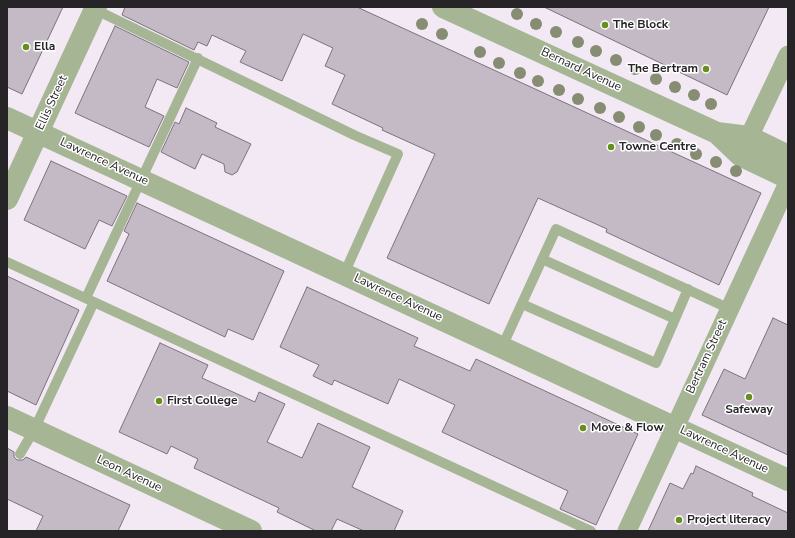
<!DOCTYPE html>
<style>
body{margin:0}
#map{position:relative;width:795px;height:538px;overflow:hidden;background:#f3e9f5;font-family:"Nunito Sans",sans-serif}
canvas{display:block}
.frame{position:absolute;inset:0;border:8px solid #272428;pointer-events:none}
</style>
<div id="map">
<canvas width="795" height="538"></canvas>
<div class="frame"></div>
</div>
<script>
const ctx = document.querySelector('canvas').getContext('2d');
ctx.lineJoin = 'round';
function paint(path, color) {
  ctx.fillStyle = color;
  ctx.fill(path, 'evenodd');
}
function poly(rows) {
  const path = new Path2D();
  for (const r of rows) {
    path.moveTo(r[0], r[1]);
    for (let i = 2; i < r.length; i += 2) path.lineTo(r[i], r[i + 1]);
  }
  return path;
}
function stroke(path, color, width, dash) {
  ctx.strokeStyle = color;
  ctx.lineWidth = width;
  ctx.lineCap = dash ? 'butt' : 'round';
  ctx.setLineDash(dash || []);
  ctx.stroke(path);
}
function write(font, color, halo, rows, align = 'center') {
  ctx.font = font + ' "Nunito Sans",sans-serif';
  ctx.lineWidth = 3;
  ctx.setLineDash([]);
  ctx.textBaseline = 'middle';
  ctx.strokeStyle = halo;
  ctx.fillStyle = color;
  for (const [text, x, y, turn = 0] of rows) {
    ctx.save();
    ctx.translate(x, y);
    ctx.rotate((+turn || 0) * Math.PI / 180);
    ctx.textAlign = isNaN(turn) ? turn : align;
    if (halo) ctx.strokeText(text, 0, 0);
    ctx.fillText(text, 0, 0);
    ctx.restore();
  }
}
const building = poly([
 [7,7,63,7,22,94,7,87,7,7],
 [125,7,357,7,761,193,719,285,606,232,607,229,538,198,489,304,387,258,435,154,382,130,383,128,332,104,345,75,325,66,333,48,303,34,282,81,240,62,246,51,212,35,207,46,198,42,194,50,122,15,125,7],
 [544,7,769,7,727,95,544,7],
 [115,26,189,62,177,88,157,79,145,107,164,116,149,147,75,113,115,26],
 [186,108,217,123,215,127,251,144,237,172,232,175,225,172,224,164,202,154,195,169,161,152,175,122,179,124,186,108],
 [51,161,127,196,112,226,99,220,85,249,24,220,51,161],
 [137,203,284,271,253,340,228,329,225,337,107,281,129,234,124,231,137,203],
 [7,276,79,310,36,405,7,391,7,276],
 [307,287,418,338,414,346,470,371,476,359,638,434,596,525,560,509,568,491,442,432,455,405,399,379,388,404,334,380,332,385,313,376,319,365,280,347,307,287],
 [773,318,788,325,788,455,702,415,724,369,745,379,773,318],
 [160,343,208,365,202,378,255,402,259,392,285,404,267,442,302,458,318,423,370,447,352,487,403,511,394,531,364,531,337,519,331,531,316,531,277,512,279,508,194,468,198,459,171,446,167,454,119,432,160,343],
 [7,448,14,452,14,457,17,460,23,460,26,457,130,505,118,531,36,531,43,516,7,499,7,448],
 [696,466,753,493,752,496,788,513,788,531,648,531,670,483,683,489,691,473,693,474,696,466]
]);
paint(building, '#c3bac5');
stroke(building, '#7b727d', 1);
stroke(poly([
 [94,9,354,135,398,154,344,274],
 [542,259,675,319],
 [7,262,591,531],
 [86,298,198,58],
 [522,304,656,363,688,289],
 [502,347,556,229,730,309],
 [20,454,34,430,94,302]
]), '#a6b694', 10);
stroke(poly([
 [734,139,749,137,788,55],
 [627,531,788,183]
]), '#a6b694', 19);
stroke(poly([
 [443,7,717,133,749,137,788,156],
 [7,118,788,480],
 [717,133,740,155,788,178],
 [7,199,96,7],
 [7,417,251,531]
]), '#a6b694', 22);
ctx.fillStyle = '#868d72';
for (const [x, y] of [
 [517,14],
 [422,24],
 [536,24],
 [556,32],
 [442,34],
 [578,42],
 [596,51],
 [480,52],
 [616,60],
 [499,63],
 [635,69],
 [520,73],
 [656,79],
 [538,81],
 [675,87],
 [559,90],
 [694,95],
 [578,99],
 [711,104],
 [600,108],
 [619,117],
 [639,127],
 [656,135],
 [677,144],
 [696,154],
 [716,162],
 [736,171]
]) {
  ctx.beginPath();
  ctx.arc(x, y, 6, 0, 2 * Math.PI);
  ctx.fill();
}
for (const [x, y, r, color] of [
 [605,25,4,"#678f1e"],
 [26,47,4,"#678f1e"],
 [706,69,4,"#678f1e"],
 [611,147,4,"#678f1e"],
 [749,397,4,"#678f1e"],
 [159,401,4,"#678f1e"],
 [583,428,4,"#678f1e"],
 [679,520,4,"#678f1e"]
]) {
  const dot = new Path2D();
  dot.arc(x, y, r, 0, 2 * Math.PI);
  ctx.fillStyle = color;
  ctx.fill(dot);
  stroke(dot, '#fff', 1.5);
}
write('bold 12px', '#272428', '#fff', [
 ["The Block",613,25],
 ["Ella",34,47],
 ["The Bertram",698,69,"right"],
 ["Towne Centre",619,147],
 ["First College",167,401],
 ["Safeway",749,410,"center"],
 ["Move & Flow",591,428],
 ["Project literacy",687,520]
], 'left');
write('12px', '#272428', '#fff', [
 ["Bernard Avenue",581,70,25],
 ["Ellis Street",52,103,-65],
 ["Lawrence Avenue",104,162,25],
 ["Lawrence Avenue",398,298,25],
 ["Bertram Street",707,357,-65],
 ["Lawrence Avenue",724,450,25],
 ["Leon Avenue",129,474,25]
]);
</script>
